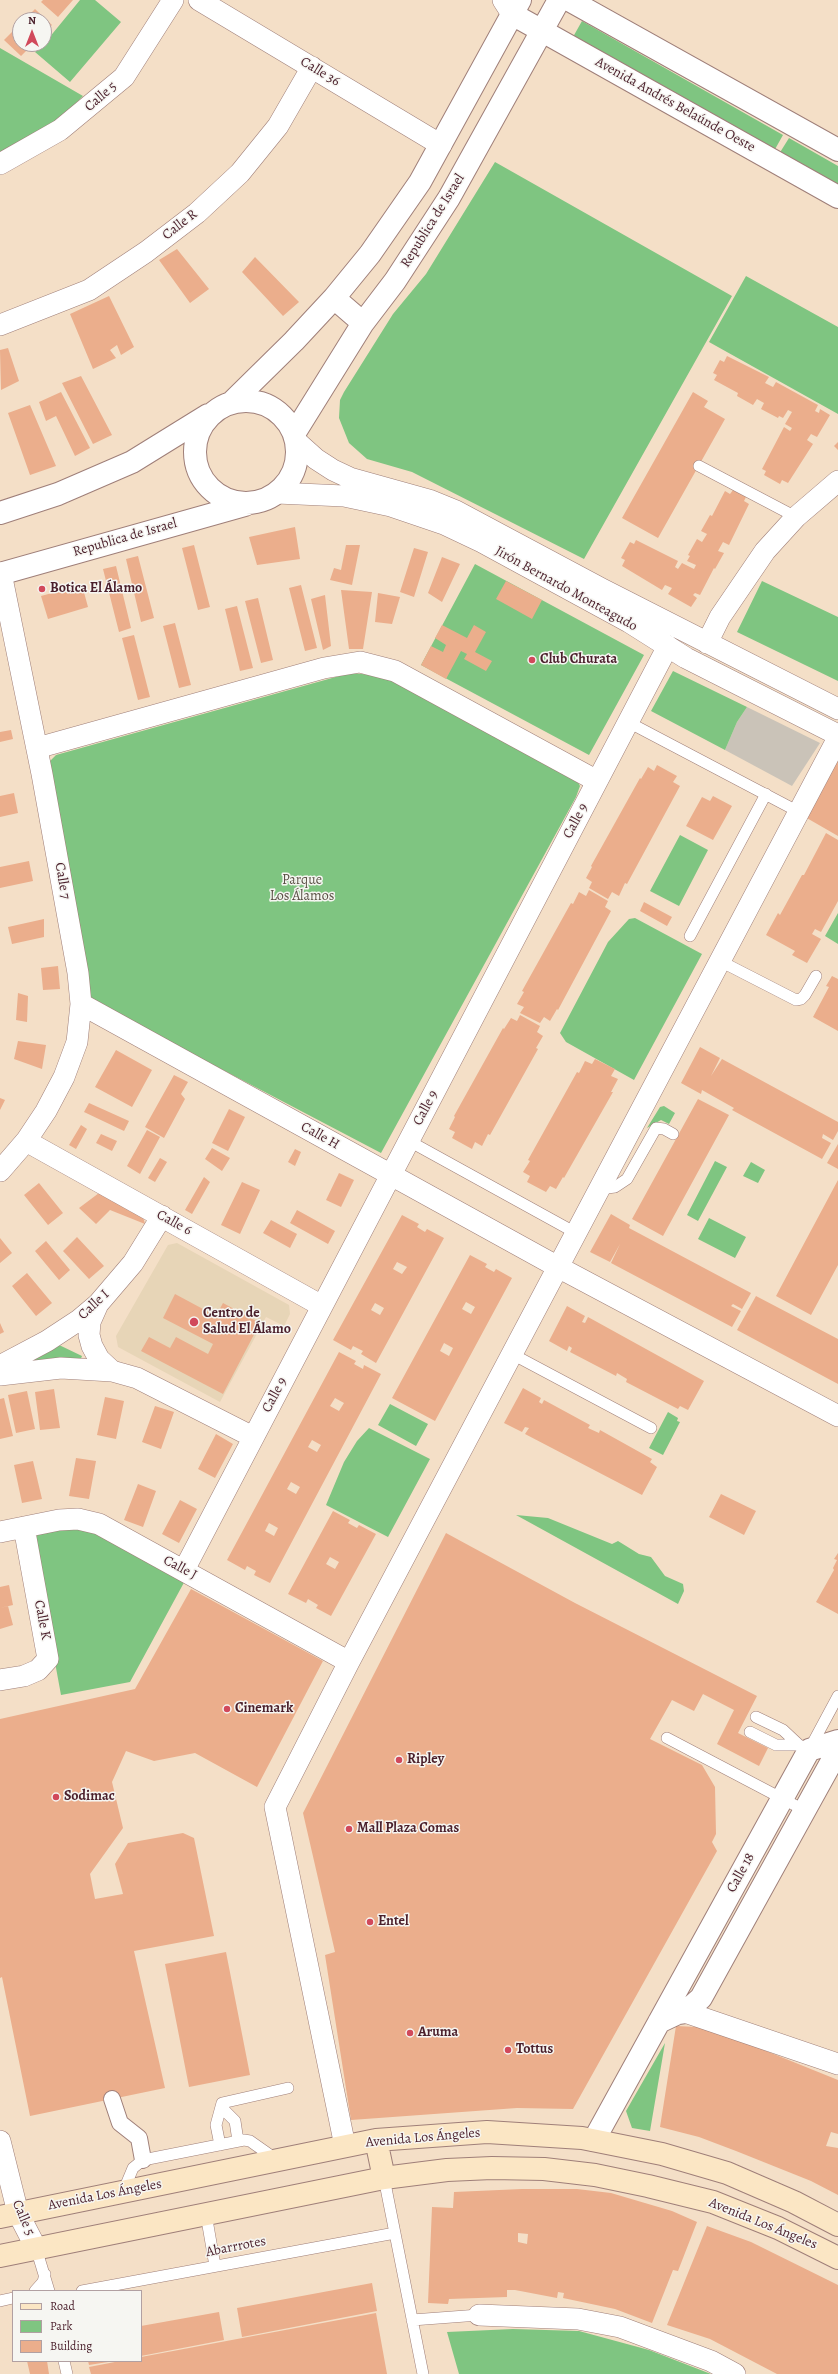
<!DOCTYPE html>
<meta charset="utf-8">
<style>
body{margin:0}
#map{position:relative;width:838px;height:2374px;overflow:hidden;background:#f4dfc7;font-family:Alegreya,serif}
canvas{display:block}
.legend{position:absolute;left:12px;top:2290px;width:130px;height:72px;box-sizing:border-box;background:#f6f6f2;border:1px solid #b1a0a2;margin:0;padding:5px 7px;list-style:none;font-size:12px;color:#4a1f2b}
.legend li{display:flex;align-items:center;gap:8px;height:20px}
.legend b{width:20px;border:1px solid #b1a0a2}
.north{position:absolute;left:12px;top:12px;width:40px;height:40px;box-sizing:border-box;background:#f6f6f2;border:1px solid #b1a0a2;border-radius:50%;rotate:0deg;font-size:11px;font-weight:700;line-height:16px;text-align:center;color:#4a1f2b}
.north::after{content:'';display:block;margin:auto;width:14px;height:18px;background:#d1495b;clip-path:polygon(50% 0,100% 100%,50% 72%,0 100%)}
</style>
<div id="map">
<canvas width="838" height="2374"></canvas>
<ul class="legend">
<li><b style="height:5px;background:#fbe6c4"></b>Road</li>
<li><b style="height:11px;background:#7fc581"></b>Park</li>
<li><b style="height:11px;background:#ebae8c"></b>Building</li>
</ul>
<div class="north">N</div>
</div>
<script>
const ctx = document.querySelector('canvas').getContext('2d');
ctx.lineJoin = 'round';
function paint(path, color) {
  ctx.fillStyle = color;
  ctx.fill(path, 'evenodd');
}
function poly(rows) {
  const path = new Path2D();
  for (const r of rows) {
    if (r.length === 3) {
      path.moveTo(r[0] + r[2], r[1]);
      path.arc(r[0], r[1], r[2], 0, 2 * Math.PI);
      continue;
    }
    path.moveTo(r[0], r[1]);
    for (let i = 2; i < r.length; i += 2) path.lineTo(r[i], r[i + 1]);
  }
  return path;
}
function stroke(path, color, width, dash) {
  ctx.strokeStyle = color;
  ctx.lineWidth = width;
  ctx.lineCap = dash ? 'butt' : 'round';
  ctx.setLineDash(dash || []);
  ctx.stroke(path);
}
function write(font, color, halo, rows, align = 'center') {
  ctx.font = font + ' Alegreya,serif';
  ctx.lineWidth = 3;
  ctx.setLineDash([]);
  ctx.textBaseline = 'middle';
  ctx.strokeStyle = halo;
  ctx.fillStyle = color;
  for (const [text, x, y, turn = 0] of rows) {
    ctx.save();
    ctx.translate(x, y);
    ctx.rotate((+turn || 0) * Math.PI / 180);
    ctx.textAlign = isNaN(turn) ? turn : align;
    if (halo) ctx.strokeText(text, 0, 0);
    ctx.fillText(text, 0, 0);
    ctx.restore();
  }
}
paint(poly([
 [177,1243,289,1305,290,1314,284,1326,266,1317,220,1402,118,1347,116,1336,168,1245]
]), '#e7d5b7');
paint(poly([
 [747,707,820,743,792,786,725,750,737,722]
]), '#cac3b8');
paint(poly([
 [80,0,95,0,121,22,70,82,35,52,44,44],
 [582,21,783,135,774,151,573,37],
 [0,48,83,96,61,119,0,152],
 [789,138,838,166,838,187,779,154],
 [495,162,732,296,584,559,412,472,367,459,349,443,339,418,340,400,344,392,393,314,426,274],
 [746,276,838,327,838,414,709,342],
 [475,564,644,655,589,755,421,665],
 [762,581,838,617,838,681,737,632],
 [673,671,747,707,737,722,725,750,651,711],
 [350,673,385,676,578,782,580,786,576,797,381,1153,101,1006,90,997,49,762,56,755],
 [680,835,708,850,679,906,650,891],
 [838,913,838,944,825,936],
 [635,918,702,954,634,1080,566,1042,560,1033,608,942,629,919],
 [664,1106,675,1113,669,1124,661,1120,647,1128,660,1107],
 [715,1161,727,1167,698,1221,687,1215],
 [751,1162,765,1170,758,1183,743,1176],
 [709,1218,746,1237,735,1258,698,1239],
 [57,1344,82,1356,80,1361,34,1362,32,1358],
 [390,1404,428,1424,416,1446,378,1425],
 [668,1412,678,1418,677,1421,680,1422,663,1455,649,1448],
 [369,1428,430,1459,388,1537,326,1505,344,1462,357,1441],
 [516,1515,548,1518,612,1544,618,1541,639,1554,651,1557,665,1576,683,1584,684,1591,678,1604],
 [78,1525,187,1577,130,1682,61,1695,31,1532],
 [665,2043,650,2131,632,2128,626,2111],
 [513,2329,579,2331,649,2350,711,2374,459,2374,447,2332]
]), '#7fc581');
paint(poly([
 [43,0,73,0,58,17,41,2],
 [35,9,52,25,44,32,44,20,24,20],
 [20,24,20,44,33,44,21,56,4,40],
 [177,249,209,289,190,303,159,260],
 [255,257,299,302,283,316,242,272],
 [109,296,134,347,121,355,117,345,110,350,116,358,93,369,70,314],
 [8,348,19,381,1,390,0,350],
 [727,356,769,377,765,383,773,387,776,382,818,405,815,411,819,413,820,409,830,415,817,437,811,434,807,440,813,444,788,483,782,480,780,484,764,475,766,471,762,469,784,427,790,431,792,428,785,424,792,412,788,410,783,418,779,416,778,418,761,409,764,403,757,399,753,405,737,396,738,393,714,380,717,375,713,373,720,360,724,362],
 [81,376,112,435,93,444,62,383],
 [61,392,90,448,75,456,56,416,46,421,39,402],
 [693,392,708,401,704,407,725,419,658,538,622,518],
 [30,405,56,466,30,475,8,413],
 [838,442,838,450,834,446],
 [733,490,746,497,744,501,749,504,729,545,723,542,718,551,724,553,715,569,714,568,700,595,695,593,693,595,697,598,691,607,668,594,672,588,665,585,662,590,622,566,625,560,621,558,630,542,634,544,636,540,678,561,675,567,678,569,682,563,694,569,696,565,687,561,690,556,688,555,697,539,702,542,707,534,701,531,710,515,712,516,725,491,730,494],
 [295,527,300,559,257,565,249,537],
 [194,545,210,607,198,610,182,548],
 [346,545,360,545,352,585,330,580,334,568,341,570],
 [414,548,428,552,414,597,400,592],
 [138,556,154,618,141,622,126,559],
 [442,557,460,564,442,602,428,593],
 [116,566,131,628,119,632,103,569],
 [506,581,542,600,532,619,496,599],
 [82,585,88,607,48,619,41,596],
 [301,585,317,648,305,651,289,588],
 [341,590,372,592,363,649,349,649],
 [378,593,400,597,392,624,375,622],
 [325,595,331,646,323,650,311,599],
 [258,598,273,660,261,663,245,601],
 [237,606,253,668,240,671,225,609],
 [175,623,191,685,179,688,163,626],
 [442,625,467,638,474,625,486,632,475,652,492,661,486,671,464,659,467,654,461,651,446,679,421,665,431,646,443,652,446,645,435,638],
 [134,635,150,697,138,700,122,638],
 [11,730,13,739,0,742,0,732],
 [838,755,838,836,805,817],
 [657,765,677,776,673,782,680,786,627,884,625,883,619,896,612,892,608,899,589,888,592,882,586,878,592,867,591,866,640,778,641,779,648,767,654,771],
 [14,793,18,813,0,817,0,796],
 [713,796,732,806,713,840,686,826,702,797,710,801],
 [826,833,838,840,838,901,821,932,815,929,812,934,821,939,807,963,792,955,795,951,766,935,778,913,780,915,802,875,804,875],
 [29,861,33,881,0,888,0,867],
 [589,890,608,901,605,907,611,911,558,1010,557,1009,550,1021,544,1017,540,1023,520,1013,524,1007,517,1004,524,992,522,991,571,903,573,904,579,892,586,896],
 [644,902,672,917,667,926,640,911],
 [44,919,44,937,12,944,8,927],
 [58,966,60,989,43,990,41,968],
 [832,976,838,979,838,1031,813,1017,829,987,826,986],
 [18,993,28,996,27,1022,16,1020],
 [520,1015,540,1026,537,1032,543,1036,536,1048,538,1049,490,1135,488,1134,482,1146,475,1142,472,1149,452,1138,455,1132,449,1129,455,1117,454,1116,503,1028,504,1029,511,1018,517,1021],
 [18,1041,46,1045,42,1069,14,1059],
 [700,1047,720,1058,711,1076,722,1059,838,1122,838,1131,833,1140,823,1134,822,1138,831,1143,822,1159,732,1110,734,1108,702,1090,701,1094,681,1083],
 [116,1050,152,1070,132,1107,95,1087],
 [595,1059,615,1069,611,1076,618,1079,611,1092,613,1092,564,1178,563,1177,556,1189,550,1186,546,1192,527,1182,530,1176,523,1172,530,1161,528,1160,577,1072,579,1073,585,1061,592,1064],
 [174,1075,188,1082,181,1094,185,1099,164,1138,145,1127],
 [0,1098,5,1100,0,1110],
 [698,1099,729,1115,663,1236,632,1219],
 [89,1103,129,1121,124,1131,84,1112],
 [229,1109,245,1117,228,1151,212,1143],
 [81,1125,87,1129,76,1149,69,1145],
 [147,1130,160,1137,140,1174,127,1166],
 [101,1134,117,1141,112,1151,96,1143],
 [838,1144,838,1169,827,1163],
 [212,1148,230,1158,222,1171,205,1159],
 [295,1149,301,1152,295,1166,288,1162],
 [160,1158,167,1162,155,1182,148,1178],
 [339,1173,354,1180,341,1207,326,1200],
 [204,1177,210,1182,192,1214,185,1210],
 [838,1180,838,1265,811,1315,776,1296],
 [242,1182,260,1190,240,1234,221,1225],
 [39,1183,63,1213,48,1225,24,1195],
 [99,1193,142,1213,145,1224,110,1210,96,1224,79,1208],
 [297,1210,335,1231,328,1244,290,1223],
 [611,1214,630,1225,629,1228,751,1293,742,1309,733,1304,731,1306,741,1311,732,1327,611,1263,620,1244,610,1262,590,1252],
 [402,1215,419,1224,417,1227,425,1232,427,1229,444,1238,376,1363,361,1354,363,1351,353,1346,351,1350,333,1340],
 [397,1262,407,1267,402,1274,393,1269],
 [375,1303,384,1308,380,1315,371,1310],
 [271,1220,297,1234,290,1248,263,1233],
 [77,1237,104,1266,89,1279,63,1251],
 [0,1238,12,1253,0,1263],
 [46,1241,70,1270,59,1280,35,1251],
 [470,1255,487,1264,485,1267,494,1272,496,1269,512,1278,435,1421,392,1398],
 [466,1302,475,1307,471,1314,462,1309],
 [444,1343,453,1348,449,1356,440,1351],
 [27,1273,52,1303,36,1316,12,1286],
 [175,1294,216,1316,223,1303,260,1323,223,1394,141,1351,149,1337,170,1348,176,1337,208,1354,213,1344,163,1318],
 [756,1296,838,1339,838,1384,737,1330],
 [567,1306,585,1316,582,1322,585,1323,588,1317,704,1381,688,1410,680,1406,678,1409,626,1382,627,1379,617,1373,616,1376,570,1352,572,1348,569,1346,567,1351,549,1341],
 [0,1323,4,1332,0,1334],
 [339,1352,356,1361,354,1364,363,1369,364,1365,381,1374,270,1583,254,1575,256,1571,247,1566,245,1570,227,1560],
 [335,1398,344,1403,339,1411,330,1406],
 [312,1440,321,1445,317,1452,308,1447],
 [291,1482,300,1487,296,1494,287,1489],
 [269,1523,278,1528,274,1536,265,1531],
 [523,1388,541,1398,539,1402,542,1404,544,1400,590,1425,588,1428,599,1433,600,1430,652,1459,650,1462,657,1467,642,1495,525,1434,529,1428,525,1427,522,1432,504,1423],
 [54,1389,60,1428,40,1430,35,1392],
 [27,1391,35,1429,16,1433,8,1395],
 [105,1397,124,1401,116,1439,97,1435],
 [4,1398,13,1436,0,1439,0,1399],
 [155,1406,174,1412,161,1449,142,1442],
 [216,1434,233,1444,215,1478,198,1469],
 [76,1458,96,1461,89,1499,69,1496],
 [33,1461,42,1499,22,1503,14,1465],
 [138,1484,156,1491,143,1527,124,1520],
 [721,1494,756,1511,744,1535,709,1517],
 [180,1500,197,1509,179,1543,162,1534],
 [333,1511,350,1520,348,1523,357,1528,359,1525,376,1534,331,1616,316,1608,318,1605,308,1599,306,1603,288,1594],
 [330,1557,339,1562,335,1569,326,1564],
 [446,1533,575,1603,757,1696,738,1733,768,1748,759,1766,717,1744,734,1710,703,1694,694,1711,672,1700,650,1739,702,1765,715,1787,716,1834,712,1842,717,1851,573,2109,517,2108,351,2120,325,1955,335,1952,303,1813],
 [838,1553,838,1614,816,1602,834,1570,833,1568,837,1560,834,1559],
 [9,1585,13,1605,0,1608,0,1587],
 [191,1589,323,1661,257,1787,195,1753,154,1761,126,1751,112,1782,123,1828,90,1874,95,1899,123,1894,115,1864,128,1843,183,1833,194,1838,214,1936,134,1951,165,2088,30,2116,2,1977,0,1978,0,1719,135,1689],
 [8,1606,13,1625,0,1629,0,1608],
 [226,1952,250,2075,189,2087,165,1964],
 [676,2026,697,2027,739,2040,838,2080,838,2134,831,2132,826,2146,838,2148,838,2195,811,2181,736,2151,699,2137,660,2127],
 [522,2189,577,2189,611,2193,672,2211,697,2222,678,2271,673,2270,652,2323,615,2309,563,2298,564,2293,558,2292,557,2298,515,2290,507,2290,507,2297,449,2299,448,2304,428,2303,432,2207,453,2208,454,2192],
 [518,2233,528,2234,527,2244,518,2242],
 [707,2226,751,2242,838,2285,838,2374,777,2374,710,2339,667,2325],
 [372,2283,377,2311,242,2337,237,2308],
 [219,2312,224,2340,141,2356,141,2326],
 [376,2313,387,2374,91,2374,89,2367,120,2361,141,2361,141,2357],
 [27,2361,47,2361,49,2374,30,2374],
 [88,2361,108,2361,108,2362,89,2365]
]), '#ebae8c');
const service = poly([
 [699,466,796,517],
 [628,722,799,812],
 [690,936,766,794],
 [720,961,796,1000,801,999,805,995,816,976],
 [409,1141,576,1233],
 [599,1189,615,1187,627,1179,656,1128,664,1129,673,1134],
 [512,1354,651,1428],
 [756,1717,783,1730,799,1745,809,1750,838,1696],
 [750,1732,776,1745,799,1745],
 [667,1738,804,1810],
 [221,2107,235,2121,238,2141],
 [220,2145,216,2125,222,2103,288,2088],
 [384,2178,423,2374],
 [123,2192,133,2168,143,2160,244,2140,250,2141,277,2160],
 [206,2214,215,2266],
 [36,2248,49,2291],
 [35,2291,43,2282,45,2274],
 [82,2291,395,2233],
 [0,2301,13,2298],
 [412,2320,479,2315],
 [64,2361,67,2374]
]);
const pedestrian = poly([
 [112,2099,120,2123,139,2138,143,2160]
]);
const minor = poly([
 [199,0,441,145],
 [503,0,512,14],
 [0,164,60,130,124,77,173,0],
 [0,325,89,290,146,252,197,213,240,173,278,126,312,67],
 [297,442,316,459,333,470,350,478,429,500,456,511,602,589,838,709],
 [277,493,344,496,391,506,444,524,482,542,629,622,686,658,838,735],
 [707,643,720,617,765,551,796,517,838,481],
 [37,748,324,668,360,662,395,671,597,781],
 [81,1004,558,1267,838,1416],
 [26,1141,322,1306],
 [0,1171,26,1141,46,1111,64,1077,77,1042,81,1004,78,973,42,774,1,573],
 [98,1304,90,1322,89,1335,92,1346,99,1359,112,1371],
 [0,1366,47,1341,79,1320,98,1304,133,1263,162,1216],
 [0,1375,61,1368,112,1371,137,1378,253,1437],
 [0,1532,59,1520,78,1519,99,1524,349,1662],
 [184,1570,668,646],
 [0,1680,24,1676,38,1670,48,1659,24,1527],
 [685,2012,838,2064],
 [0,2141,18,2213,36,2248],
 [345,2146,275,1807,349,1662,838,738],
 [479,2315,578,2319,620,2327,711,2361,735,2374]
]);
const tertiary = poly([
 [569,0,838,150],
 [512,14,838,197],
 [334,298,363,323],
 [246,452,51],
 [232,402,294,341,334,298,370,254,420,182,520,0],
 [294,434,363,323,395,281,449,198,559,0],
 [0,513,58,494,132,462,208,415],
 [0,574,245,505],
 [659,2022,678,2013,685,2012,701,1998,838,1750],
 [594,2140,809,1750,838,1741]
]);
const secondary = poly([
 [376,2140,384,2178],
 [0,2217,376,2140,487,2132,582,2138,662,2154,727,2173,794,2202,838,2225],
 [0,2256,384,2178,447,2170,492,2168,544,2169,595,2175,648,2186,713,2202,778,2228,838,2258]
]);
stroke(service, '#9f7f79', 12);
stroke(pedestrian, '#9f7f79', 18);
stroke(minor, '#9f7f79', 22);
stroke(tertiary, '#9f7f79', 24);
stroke(secondary, '#9f7f79', 24);
stroke(service, '#fff', 11);
stroke(pedestrian, '#fff', 16);
stroke(minor, '#fff', 21);
stroke(tertiary, '#fff', 22);
stroke(secondary, '#fbe6c4', 22);
for (const [x, y, r, color] of [
 [42,589,4,"#d1495b"],
 [532,660,4,"#d1495b"],
 [194,1322,5,"#d1495b"],
 [227,1709,4,"#d1495b"],
 [399,1760,4,"#d1495b"],
 [56,1797,4,"#d1495b"],
 [349,1829,4,"#d1495b"],
 [370,1922,4,"#d1495b"],
 [410,2033,4,"#d1495b"],
 [508,2050,4,"#d1495b"]
]) {
  const dot = new Path2D();
  dot.arc(x, y, r, 0, 2 * Math.PI);
  ctx.fillStyle = color;
  ctx.fill(dot);
  stroke(dot, '#f6f6f2', 1.5);
}
write('14px', '#4a1f2b', '#f6f6f2', [
 ["Calle 36",320,72,31],
 ["Calle 5",101,97,-41],
 ["Avenida Andrés Belaúnde Oeste",675,105,29],
 ["Republica de Israel",433,221,-58],
 ["Calle R",180,225,-38],
 ["Republica de Israel",125,538,-16],
 ["Jirón Bernardo Monteagudo",566,589,29],
 ["Calle 9",576,821,-62],
 ["Calle 7",62,881,80],
 ["Calle 9",426,1108,-62],
 ["Calle H",320,1136,29],
 ["Calle 6",174,1223,29],
 ["Calle I",94,1305,-43],
 ["Calle 9",275,1395,-62],
 ["Calle J",180,1568,28],
 ["Calle K",42,1620,79],
 ["Calle 18",741,1873,-61],
 ["Avenida Los Ángeles",423,2138,-5],
 ["Avenida Los Ángeles",105,2195,-11],
 ["Calle 5",23,2218,67],
 ["Avenida Los Ángeles",763,2224,22],
 ["Abarrrotes",236,2247,-11]
]);
write('bold 14px', '#4a1f2b', '#f6f6f2', [
 ["Botica El Álamo",50,589],
 ["Club Churata",540,660],
 ["Centro de",203,1314],
 ["Salud El Álamo",203,1330],
 ["Cinemark",235,1709],
 ["Ripley",407,1760],
 ["Sodimac",64,1797],
 ["Mall Plaza Comas",357,1829],
 ["Entel",378,1922],
 ["Aruma",418,2033],
 ["Tottus",516,2050]
], 'left');
write('14px', '#5a5145', '#f6f6f2', [
 ["Parque",302,881],
 ["Los Álamos",302,897]
]);
</script>
